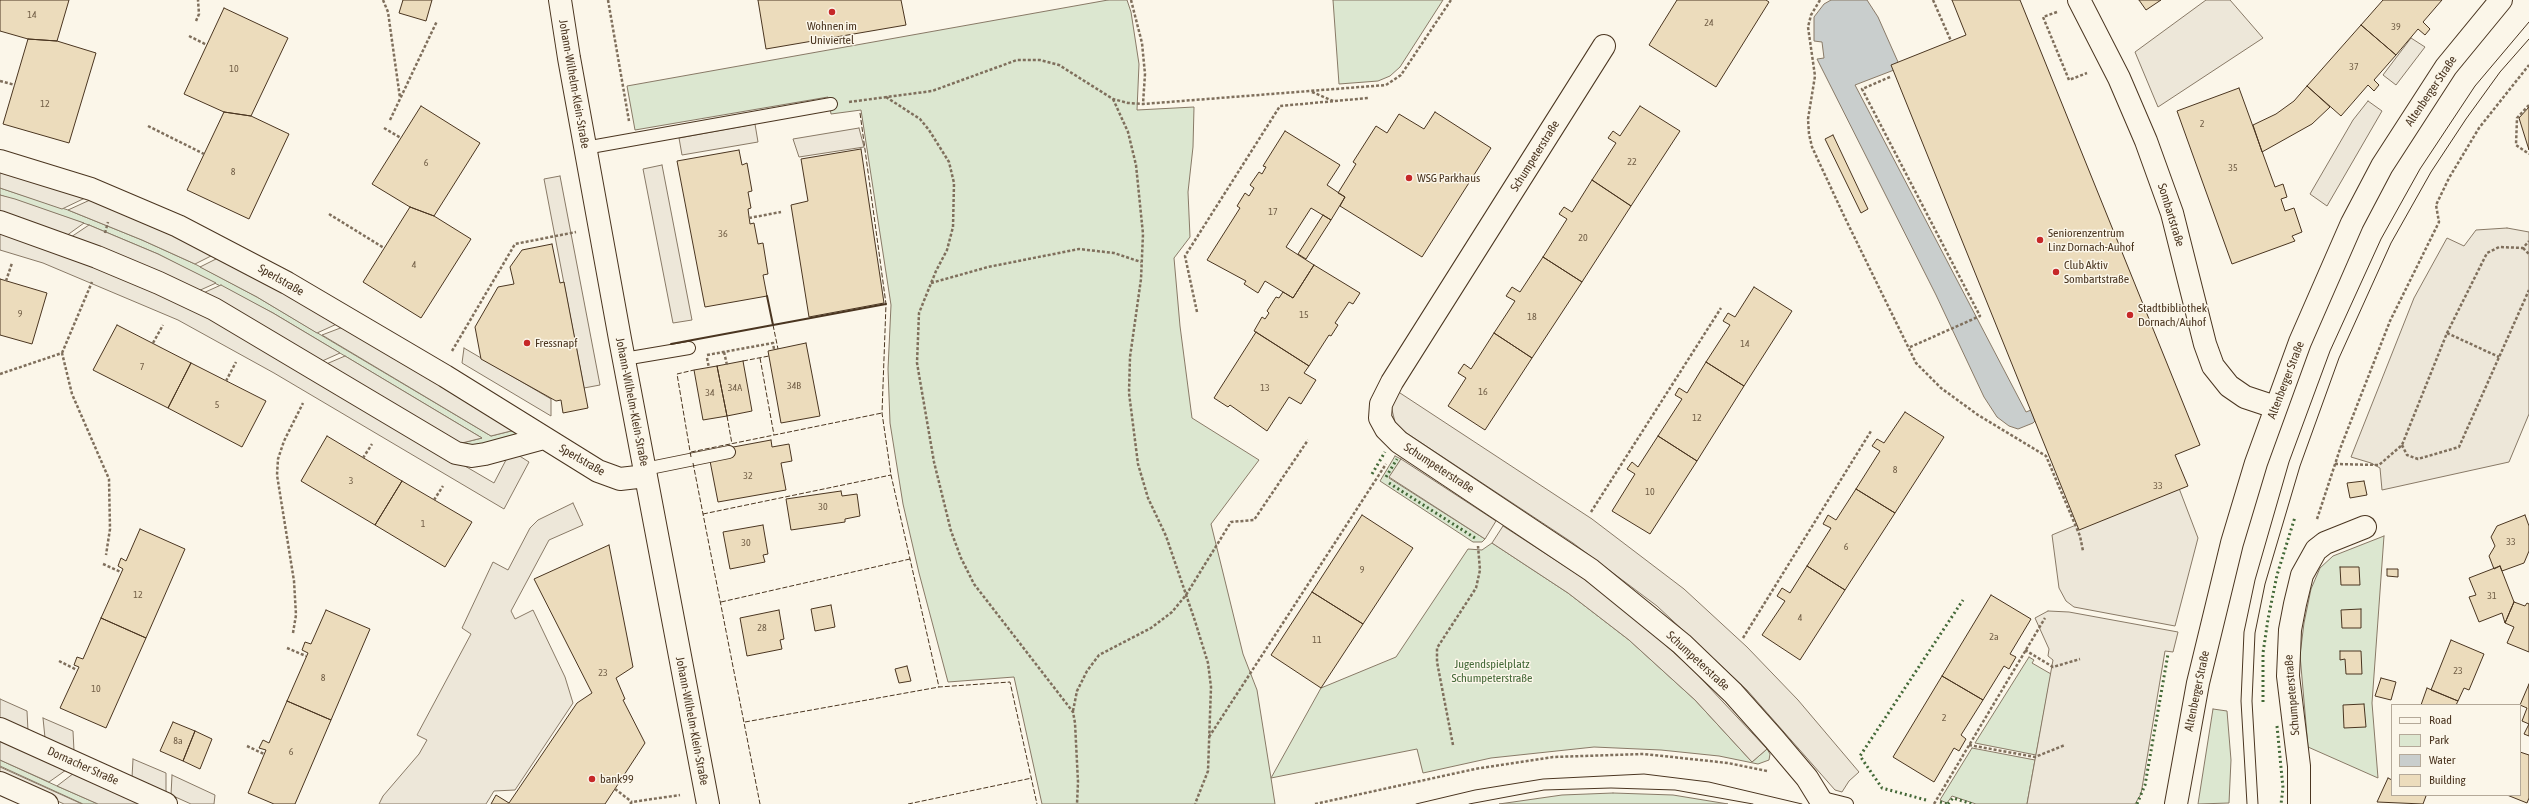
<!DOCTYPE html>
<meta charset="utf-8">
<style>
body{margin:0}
#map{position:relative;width:2529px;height:804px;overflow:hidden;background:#fbf6e9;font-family:"Asap Condensed",sans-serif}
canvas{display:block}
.legend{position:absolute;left:2391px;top:704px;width:130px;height:92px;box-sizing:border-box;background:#fbf6e9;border:1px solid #b4a999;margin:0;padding:5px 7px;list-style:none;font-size:12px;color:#4a3520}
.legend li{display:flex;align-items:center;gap:8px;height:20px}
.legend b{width:20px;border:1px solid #b4a999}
</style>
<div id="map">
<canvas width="2529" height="804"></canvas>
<ul class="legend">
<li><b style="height:5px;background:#fbf6e9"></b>Road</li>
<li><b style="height:11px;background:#dce7d0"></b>Park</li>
<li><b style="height:11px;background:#c9cecd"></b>Water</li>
<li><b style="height:11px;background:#ecdcbc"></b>Building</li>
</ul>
</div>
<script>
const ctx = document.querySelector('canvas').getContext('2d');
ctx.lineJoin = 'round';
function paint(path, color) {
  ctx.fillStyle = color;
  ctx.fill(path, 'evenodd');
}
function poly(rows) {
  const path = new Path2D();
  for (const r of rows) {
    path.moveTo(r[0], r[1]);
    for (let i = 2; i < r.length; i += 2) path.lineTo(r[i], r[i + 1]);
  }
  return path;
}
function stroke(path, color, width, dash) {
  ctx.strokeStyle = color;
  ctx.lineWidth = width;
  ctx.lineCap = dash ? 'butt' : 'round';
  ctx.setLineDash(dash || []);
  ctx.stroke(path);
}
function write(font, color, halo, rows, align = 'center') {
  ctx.font = font + ' "Asap Condensed",sans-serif';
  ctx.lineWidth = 3;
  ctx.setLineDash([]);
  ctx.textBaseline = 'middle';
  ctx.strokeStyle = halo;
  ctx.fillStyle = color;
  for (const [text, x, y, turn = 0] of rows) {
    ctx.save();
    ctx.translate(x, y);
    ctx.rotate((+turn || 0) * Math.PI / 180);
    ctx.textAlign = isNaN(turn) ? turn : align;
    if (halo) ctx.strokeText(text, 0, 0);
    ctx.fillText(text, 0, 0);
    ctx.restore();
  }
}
const green = poly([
 [1108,0,1127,0,1131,12,1139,64,1137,110,1194,107,1193,147,1188,192,1190,237,1174,258,1180,326,1192,418,1259,460,1211,524,1243,654,1257,690,1271,778,1321,688,1396,657,1468,549,1482,550,1492,543,1568,593,1629,640,1695,700,1752,762,1767,749,1770,754,1769,760,1758,764,1719,756,1661,750,1594,747,1491,758,1423,773,1417,749,1271,778,1275,804,1042,804,1014,677,948,682,919,573,903,504,890,423,888,369,891,305,861,110,831,114,828,97,635,130,627,86,1108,0],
 [1333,0,1443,0,1400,67,1390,76,1378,81,1339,84,1333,0],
 [0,188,68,210,142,240,195,264,257,297,491,436,515,430,523,435,465,449,458,444,482,438,273,313,158,254,89,225,0,195,0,188],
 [1395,456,1401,459,1389,478,1485,539,1482,542,1473,542,1380,481,1395,456],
 [2384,536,2372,703,2378,778,2308,747,2300,655,2304,623,2311,589,2320,568,2333,556,2384,536],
 [2029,657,2034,660,2032,663,2051,674,2036,755,1975,743,2029,657],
 [2213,709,2227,711,2231,760,2229,803,2198,804,2213,709],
 [1972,748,2035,760,2027,804,1976,804,1952,796,1947,803,1940,800,1972,748],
 [0,760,57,786,98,804,83,804,0,766,0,760],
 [1613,793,1673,795,1728,804,1499,804,1562,795,1613,793]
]);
paint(green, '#dce7d0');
stroke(green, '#887966', 1);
const parking = poly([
 [2206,0,2230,0,2263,38,2158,107,2135,52,2206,0],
 [2411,38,2425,47,2396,85,2383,75,2411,38],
 [2368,101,2382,111,2327,206,2310,194,2353,120,2368,101],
 [755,124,758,142,682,155,679,138,755,124],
 [859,128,864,147,799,157,793,139,859,128],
 [662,165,692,320,673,323,643,169,662,165],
 [0,170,85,198,62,209,0,188,0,170],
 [560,176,600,385,584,388,544,179,560,176],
 [0,195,15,199,84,223,66,236,0,213,0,195],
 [90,200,215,254,195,264,142,240,68,210,90,200],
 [89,225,158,254,216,283,196,292,71,237,89,225],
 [0,228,179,299,494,483,507,458,518,455,529,462,504,509,274,373,178,320,43,263,0,250,0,228],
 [2507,228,2529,232,2529,414,2509,462,2382,490,2380,468,2371,463,2351,457,2414,298,2447,238,2464,246,2476,230,2507,228],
 [220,257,339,323,317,333,257,297,200,267,220,257],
 [221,285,273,313,340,353,320,362,201,294,221,285],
 [343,327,515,430,491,436,322,335,343,327],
 [464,348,551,399,551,416,462,363,464,348],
 [345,356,482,438,458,444,324,365,345,356],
 [1397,391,1592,519,1684,589,1747,647,1798,700,1859,772,1849,781,1842,792,1835,790,1747,690,1657,606,1573,543,1399,428,1395,422,1391,406,1397,391],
 [1401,459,1496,521,1485,539,1389,477,1401,459],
 [2177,483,2198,538,2175,626,2074,607,2066,601,2059,588,2052,535,2177,483],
 [573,503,583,525,549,540,511,611,515,619,533,610,565,677,573,703,515,790,494,791,486,804,379,804,383,796,419,754,427,740,417,735,471,634,462,628,493,562,508,570,530,528,538,520,573,503],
 [1503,526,1583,578,1650,631,1694,671,1767,749,1752,762,1695,700,1629,640,1568,593,1492,543,1503,526],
 [2048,611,2069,612,2178,632,2173,652,2165,651,2141,794,2135,804,2027,804,2053,660,2048,656,2049,649,2035,618,2048,611],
 [0,699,27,711,28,731,0,718,0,699],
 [43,718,73,731,74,751,45,738,43,718],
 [0,740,66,770,49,782,0,760,0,740],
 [133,759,166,773,166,793,132,778,133,759],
 [0,767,82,804,64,804,0,775,0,767],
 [74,773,142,804,98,804,57,786,74,773],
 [172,775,215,795,214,804,191,804,171,795,172,775]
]);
paint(parking, '#ede7d9');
stroke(parking, '#887966', 1);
const water = poly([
 [1831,0,1867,0,1878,17,1898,62,1894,70,1855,85,2026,412,2031,410,2035,421,2033,423,2018,429,2009,426,1997,417,1984,397,1936,295,1817,59,1824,58,1822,42,1814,41,1814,17,1824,4,1831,0]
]);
paint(water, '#c9cecd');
stroke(water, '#887966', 1);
const building = poly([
 [0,0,69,0,57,41,28,39,0,31,0,0],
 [403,0,432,0,426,21,399,13,403,0],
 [758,0,901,0,906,25,766,49,758,0],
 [1677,0,1766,0,1769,2,1716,87,1649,45,1677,0],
 [1952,0,2020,0,2200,445,2175,455,2188,486,2079,530,1891,65,1966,35,1952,0],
 [2139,0,2161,0,2146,10,2139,0],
 [2383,0,2442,0,2423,22,2430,29,2425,35,2418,29,2396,55,2361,25,2383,0],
 [224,8,288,38,251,116,224,112,184,94,224,8],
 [2361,25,2396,55,2374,80,2379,85,2374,91,2368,85,2341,116,2307,86,2361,25],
 [28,39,57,41,96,53,69,143,3,124,28,39],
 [2307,86,2330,107,2312,124,2262,152,2253,125,2276,114,2294,101,2307,86],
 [2239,88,2275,187,2283,184,2287,197,2281,199,2285,211,2294,208,2302,232,2292,236,2295,241,2232,264,2177,111,2239,88],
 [421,106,480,143,434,216,410,207,372,184,421,106],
 [1640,106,1680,131,1631,206,1592,180,1616,143,1608,138,1613,131,1620,136,1640,106],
 [2529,107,2529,150,2519,118,2529,107],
 [224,112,251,116,289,134,249,219,187,190,224,112],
 [1435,112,1491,148,1422,257,1340,206,1345,197,1338,193,1356,164,1353,162,1376,126,1387,133,1399,114,1424,129,1435,112],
 [1285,131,1340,165,1327,185,1345,197,1331,220,1311,208,1286,247,1314,265,1293,298,1265,281,1258,293,1244,284,1246,281,1207,260,1240,208,1237,206,1245,193,1249,196,1254,188,1250,185,1259,172,1262,174,1266,167,1263,166,1285,131],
 [1833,135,1868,209,1861,213,1825,139,1833,135],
 [861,149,884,303,809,317,791,205,808,201,801,159,861,149],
 [739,150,742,165,747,163,752,191,748,192,751,208,748,209,750,224,754,223,758,244,763,243,768,274,763,275,767,296,705,307,677,161,739,150],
 [1592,180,1631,206,1582,282,1543,257,1567,219,1559,214,1564,207,1572,212,1592,180],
 [410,207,434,216,471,239,421,318,363,282,410,207],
 [1323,215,1331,220,1306,259,1298,254,1323,215],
 [552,244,560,283,564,282,588,408,563,413,561,400,556,401,481,359,475,327,498,287,514,284,510,267,522,250,552,244],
 [1543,257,1582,282,1532,358,1494,333,1515,301,1506,296,1512,287,1520,292,1543,257],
 [1314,265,1360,293,1353,304,1349,302,1335,323,1338,325,1331,336,1329,335,1309,366,1254,331,1262,317,1265,319,1269,313,1267,311,1276,297,1279,298,1283,292,1293,298,1314,265],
 [0,279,47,293,32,344,0,335,0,279],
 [1754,287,1792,311,1744,386,1706,362,1730,325,1723,321,1728,313,1735,317,1754,287],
 [117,325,191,363,168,408,93,370,117,325],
 [1256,332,1309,366,1304,373,1316,380,1301,404,1289,397,1267,431,1230,405,1228,407,1214,398,1256,332],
 [1494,333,1532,358,1485,430,1448,406,1466,378,1458,373,1464,364,1471,369,1494,333],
 [806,343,820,416,781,423,768,351,806,343],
 [743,361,752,411,727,416,717,366,743,361],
 [1706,362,1744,386,1697,461,1658,436,1682,399,1675,395,1679,388,1687,393,1706,362],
 [191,363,266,401,242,447,168,408,191,363],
 [717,366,727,416,703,420,694,370,717,366],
 [1905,412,1944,437,1895,513,1856,489,1880,451,1872,446,1877,439,1884,443,1905,412],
 [327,436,402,481,375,525,301,481,327,436],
 [1658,436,1697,461,1650,534,1612,511,1635,474,1627,469,1632,462,1638,467,1658,436],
 [771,440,772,447,789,444,792,461,781,463,786,490,718,502,710,461,728,448,771,440],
 [402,481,472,522,445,567,375,525,402,481],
 [2364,481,2367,495,2350,498,2347,483,2364,481],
 [1856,489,1895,513,1845,590,1807,566,1831,528,1823,524,1828,515,1836,520,1856,489],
 [841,491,842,496,857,494,860,516,845,519,845,522,791,530,786,499,841,491],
 [1362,515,1413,548,1363,624,1312,592,1362,515],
 [2525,515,2529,526,2529,551,2524,563,2502,571,2500,566,2494,569,2489,556,2495,546,2491,537,2497,526,2525,515],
 [763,525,768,554,763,555,765,562,730,569,723,532,763,525],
 [140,529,185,549,146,638,101,618,123,569,118,566,121,558,126,561,140,529],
 [609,545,633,667,616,678,625,699,623,700,645,743,605,804,491,804,496,795,509,803,577,703,592,693,534,579,609,545],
 [1807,566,1845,590,1800,660,1762,635,1785,601,1777,596,1782,588,1790,593,1807,566],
 [2500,566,2514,602,2505,623,2502,613,2479,622,2469,597,2476,595,2469,578,2500,566],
 [2340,567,2359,567,2360,585,2341,585,2340,567],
 [2387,569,2398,569,2398,577,2387,576,2387,569],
 [1312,592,1363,624,1321,688,1271,655,1312,592],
 [1991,595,2031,619,2010,654,2016,657,2009,669,2004,666,1983,700,1942,676,1991,595],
 [2514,602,2525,606,2527,603,2529,604,2529,652,2507,643,2514,627,2505,623,2514,602],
 [831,605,835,627,815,631,811,609,831,605],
 [2361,609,2361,628,2342,628,2341,610,2361,609],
 [326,610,370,629,331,720,287,701,308,653,302,650,305,642,311,644,326,610],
 [779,610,784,639,780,640,782,649,747,656,740,618,779,610],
 [101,618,146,638,106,728,60,708,79,667,74,665,77,657,83,659,101,618],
 [2451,640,2484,654,2469,690,2464,688,2458,701,2431,690,2451,640],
 [2340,651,2361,651,2362,674,2346,674,2345,659,2340,660,2340,651],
 [907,666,911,681,899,683,895,669,907,666],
 [1942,676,1983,700,1961,735,1966,739,1959,751,1954,748,1934,782,1893,757,1942,676],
 [2381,678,2396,682,2391,700,2375,696,2381,678],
 [2529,684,2529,736,2524,734,2529,724,2522,721,2527,708,2520,705,2529,684],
 [2427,688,2458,701,2456,705,2421,705,2427,688],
 [287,701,331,720,295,804,274,804,248,793,266,750,259,748,263,740,269,743,287,701],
 [2364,704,2366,727,2344,728,2343,705,2364,704],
 [173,722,195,731,183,761,160,751,173,722],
 [195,731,212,739,200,769,183,761,195,731],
 [2520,752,2529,755,2529,798,2527,803,2507,795,2520,795,2520,752],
 [2388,778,2392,780,2392,795,2424,795,2426,796,2423,804,2377,802,2388,778]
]);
paint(building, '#ecdcbc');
stroke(building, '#4a3520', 1);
const service = poly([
 [585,148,831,104],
 [624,359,689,348],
 [645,469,729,452],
 [1819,797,1847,804]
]);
const minor = poly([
 [560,0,569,58,620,339,708,804],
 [2079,0,2119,78,2146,141,2172,213,2205,344,2213,366,2229,386,2245,397,2275,407],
 [1604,46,1392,382,1381,404,1380,418,1386,429,1399,442,1591,570,1682,644,1733,693,1774,739,1807,778,1823,804],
 [0,161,91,189,178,226,287,283,445,376,598,471,620,479,646,476],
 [0,222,97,257,159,283,214,309,456,453,472,456,485,454,544,438],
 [0,729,166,804],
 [2299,804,2299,766,2288,676,2290,630,2295,604,2302,575,2316,550,2325,543,2365,527]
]);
const tertiary = poly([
 [0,783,47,804],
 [2176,804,2198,683,2232,543,2256,463,2300,342,2352,223,2382,166,2446,67,2501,0]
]);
stroke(service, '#4a3520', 14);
stroke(minor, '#4a3520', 24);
stroke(tertiary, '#4a3520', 24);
stroke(poly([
 [383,0,388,12,400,98],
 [608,0,629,121],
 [1131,0,1142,43,1145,74,1143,104],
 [1820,0,1811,15,1808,27,1815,76,1808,119,1809,134,1812,147,1845,218,1916,363,1941,388,1978,415,2046,456,2080,536,2083,551],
 [1933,0,1951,41],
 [2057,12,2043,17,2069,80,2087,73],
 [196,21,199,14,198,0],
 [189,36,207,45],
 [1890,77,1862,89,1980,316,1908,348],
 [0,81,15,85],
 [1312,92,1333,101],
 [886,97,920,119,929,130,949,162,954,183,953,227,947,250,936,271,919,313,917,363,934,462,951,531,961,558,974,584,1073,712,1075,723,1078,782,1077,804],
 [1113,99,1128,132,1136,165,1143,234,1141,279,1130,357,1129,393,1138,464,1148,498,1166,536,1195,621,1208,663,1211,687,1208,771,1195,804],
 [849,102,932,91,1017,60,1040,60,1059,65,1113,99,1128,103,1143,104,1386,85,1401,75,1451,0],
 [2529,105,2517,118,2516,145,2529,154],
 [390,120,437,21],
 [148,126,204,154],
 [384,128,401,138],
 [329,214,384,248],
 [749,218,781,212],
 [105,233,108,222],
 [2523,248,2529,254],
 [6,281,12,263],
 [931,283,988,267,1079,249,1114,253,1141,262],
 [1197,312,1185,256,1280,106,1368,98],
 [2447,333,2499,357],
 [153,343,163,325],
 [452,351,515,244,576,232],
 [724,352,727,365],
 [62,353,92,282],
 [707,355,773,343,774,349],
 [707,358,709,368],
 [0,374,62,353,72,394,109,479,110,529,106,555],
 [226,381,236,362],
 [2402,445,2407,455,2418,459,2459,447,2529,290],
 [363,458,372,444],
 [2335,464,2379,465,2402,445,2447,333,2487,253,2499,247,2523,248,2529,241],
 [434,500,443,486],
 [1591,512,1721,308],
 [2317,519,2340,449,2390,321,2439,222,2436,205,2449,178,2479,128,2529,65],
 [103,564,121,572],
 [293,633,296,615,294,581,277,475,278,459,284,441,303,403],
 [1743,638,1871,431],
 [287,648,306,656],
 [2025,650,2053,667,2080,659],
 [59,661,77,670],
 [1073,711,1077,691,1087,671,1099,655,1151,628,1172,612,1186,595,1231,522,1254,520,1308,440],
 [1209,737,1386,464],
 [1453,745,1437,662,1437,648,1476,588,1480,570,1478,546],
 [1969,745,2035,757,2065,745],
 [247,746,264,754],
 [615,789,632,802],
 [630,804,632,802,680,795],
 [1315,804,1475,769,1553,757,1644,754,1728,763,1767,771],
 [1934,804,2045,618]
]), '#7f6f5c', 2.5, [3, 2]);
stroke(service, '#fbf6e9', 12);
stroke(minor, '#fbf6e9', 22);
stroke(tertiary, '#fbf6e9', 22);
stroke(poly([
 [1416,804,1475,790,1543,779,1644,774,1709,782,1802,804],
 [1469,804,1544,790,1611,788,1675,790,1753,804],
 [2247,804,2241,701,2244,632,2255,580,2289,462,2330,351,2381,239,2420,169,2475,86,2529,22],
 [2258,804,2252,701,2255,633,2265,584,2300,466,2339,358,2391,243,2431,172,2466,119,2500,72,2529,39]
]), '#4a3520', 1);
stroke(poly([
 [1372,474,1385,452],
 [1386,477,1397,459],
 [1389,483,1475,538],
 [2263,702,2263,653,2268,619,2277,575,2295,517],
 [2277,726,2283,788,2281,804],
 [1926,800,1882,788,1860,756,1963,600],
 [1940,802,1947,804],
 [1948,804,1953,798,1972,804],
 [2137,804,2145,785,2168,654]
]), '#436837', 3, [2, 3]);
stroke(poly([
 [860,113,886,304,882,413,891,475,939,687],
 [773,325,778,349],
 [760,358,774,435],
 [743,361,769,356],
 [727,416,732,444],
 [691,452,882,413],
 [691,457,677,374,694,370],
 [693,463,760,804],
 [703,514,891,475],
 [721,602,910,559],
 [745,722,939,687,1010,682,1037,804],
 [908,804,1032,778]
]), '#4a3520', 1, [5, 2]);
stroke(poly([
 [767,296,773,325],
 [671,344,886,304]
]), '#4a3520', 2);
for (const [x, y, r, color] of [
 [832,12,4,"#c62828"],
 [1409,178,4,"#c62828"],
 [2040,240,4,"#c62828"],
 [2056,272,4,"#c62828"],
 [2130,315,4,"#c62828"],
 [527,343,4,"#c62828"],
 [592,779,4,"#c62828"]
]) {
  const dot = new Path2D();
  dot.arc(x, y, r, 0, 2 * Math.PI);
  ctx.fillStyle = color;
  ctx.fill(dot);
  stroke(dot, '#fbf6e9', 1.5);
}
write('10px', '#725f47', null, [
 ["14",32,15],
 ["24",1709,23],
 ["39",2396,27],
 ["37",2354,67],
 ["10",234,69],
 ["12",45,104],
 ["2",2202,124],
 ["22",1632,162],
 ["6",426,163],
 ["35",2233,168],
 ["8",233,172],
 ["17",1273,212],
 ["36",723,234],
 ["20",1583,238],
 ["4",414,265],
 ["9",20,314],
 ["15",1304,315],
 ["18",1532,317],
 ["14",1745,344],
 ["7",142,367],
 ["34B",794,386],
 ["34A",735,388],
 ["13",1265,388],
 ["16",1483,392],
 ["34",710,393],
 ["5",217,405],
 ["12",1697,418],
 ["8",1895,470],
 ["32",748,476],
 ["3",351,481],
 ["33",2158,486],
 ["10",1650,492],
 ["30",823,507],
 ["1",423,524],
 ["33",2511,542],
 ["30",746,543],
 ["6",1846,547],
 ["9",1362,570],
 ["12",138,595],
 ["31",2492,596],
 ["4",1800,618],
 ["28",762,628],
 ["2a",1994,637],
 ["11",1317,640],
 ["23",2458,671],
 ["23",603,673],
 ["8",323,678],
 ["10",96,689],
 ["2",1944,718],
 ["8a",178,741],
 ["6",291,752]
]);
write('12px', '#4a3520', '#fbf6e9', [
 ["Wohnen im",832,26,"center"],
 ["Univiertel",832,40,"center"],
 ["WSG Parkhaus",1417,178],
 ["Seniorenzentrum",2048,233],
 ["Linz Dornach-Auhof",2048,247],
 ["Club Aktiv",2064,265],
 ["Sombartstraße",2064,279],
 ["Stadtbibliothek",2138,308],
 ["Dornach/Auhof",2138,322],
 ["Fressnapf",535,343],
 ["bank99",600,779]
], 'left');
write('12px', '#4a3520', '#fbf6e9', [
 ["Johann-Wilhelm-Klein-Straße",574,84,80],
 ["Altenberger Straße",2431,91,-56],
 ["Schumpeterstraße",1535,156,-58],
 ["Sombartstraße",2171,215,73],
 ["Sperlstraße",281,280,30],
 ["Altenberger Straße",2286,380,-69],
 ["Johann-Wilhelm-Klein-Straße",632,402,79],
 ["Sperlstraße",582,460,30],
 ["Schumpeterstraße",1439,468,33],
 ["Schumpeterstraße",1698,661,43],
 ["Altenberger Straße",2197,691,-78],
 ["Schumpeterstraße",2292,695,-95],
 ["Johann-Wilhelm-Klein-Straße",692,721,79],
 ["Dornacher Straße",83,766,24]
]);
write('12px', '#436837', '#fbf6e9', [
 ["Jugendspielplatz",1492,664],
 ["Schumpeterstraße",1492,678]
]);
</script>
